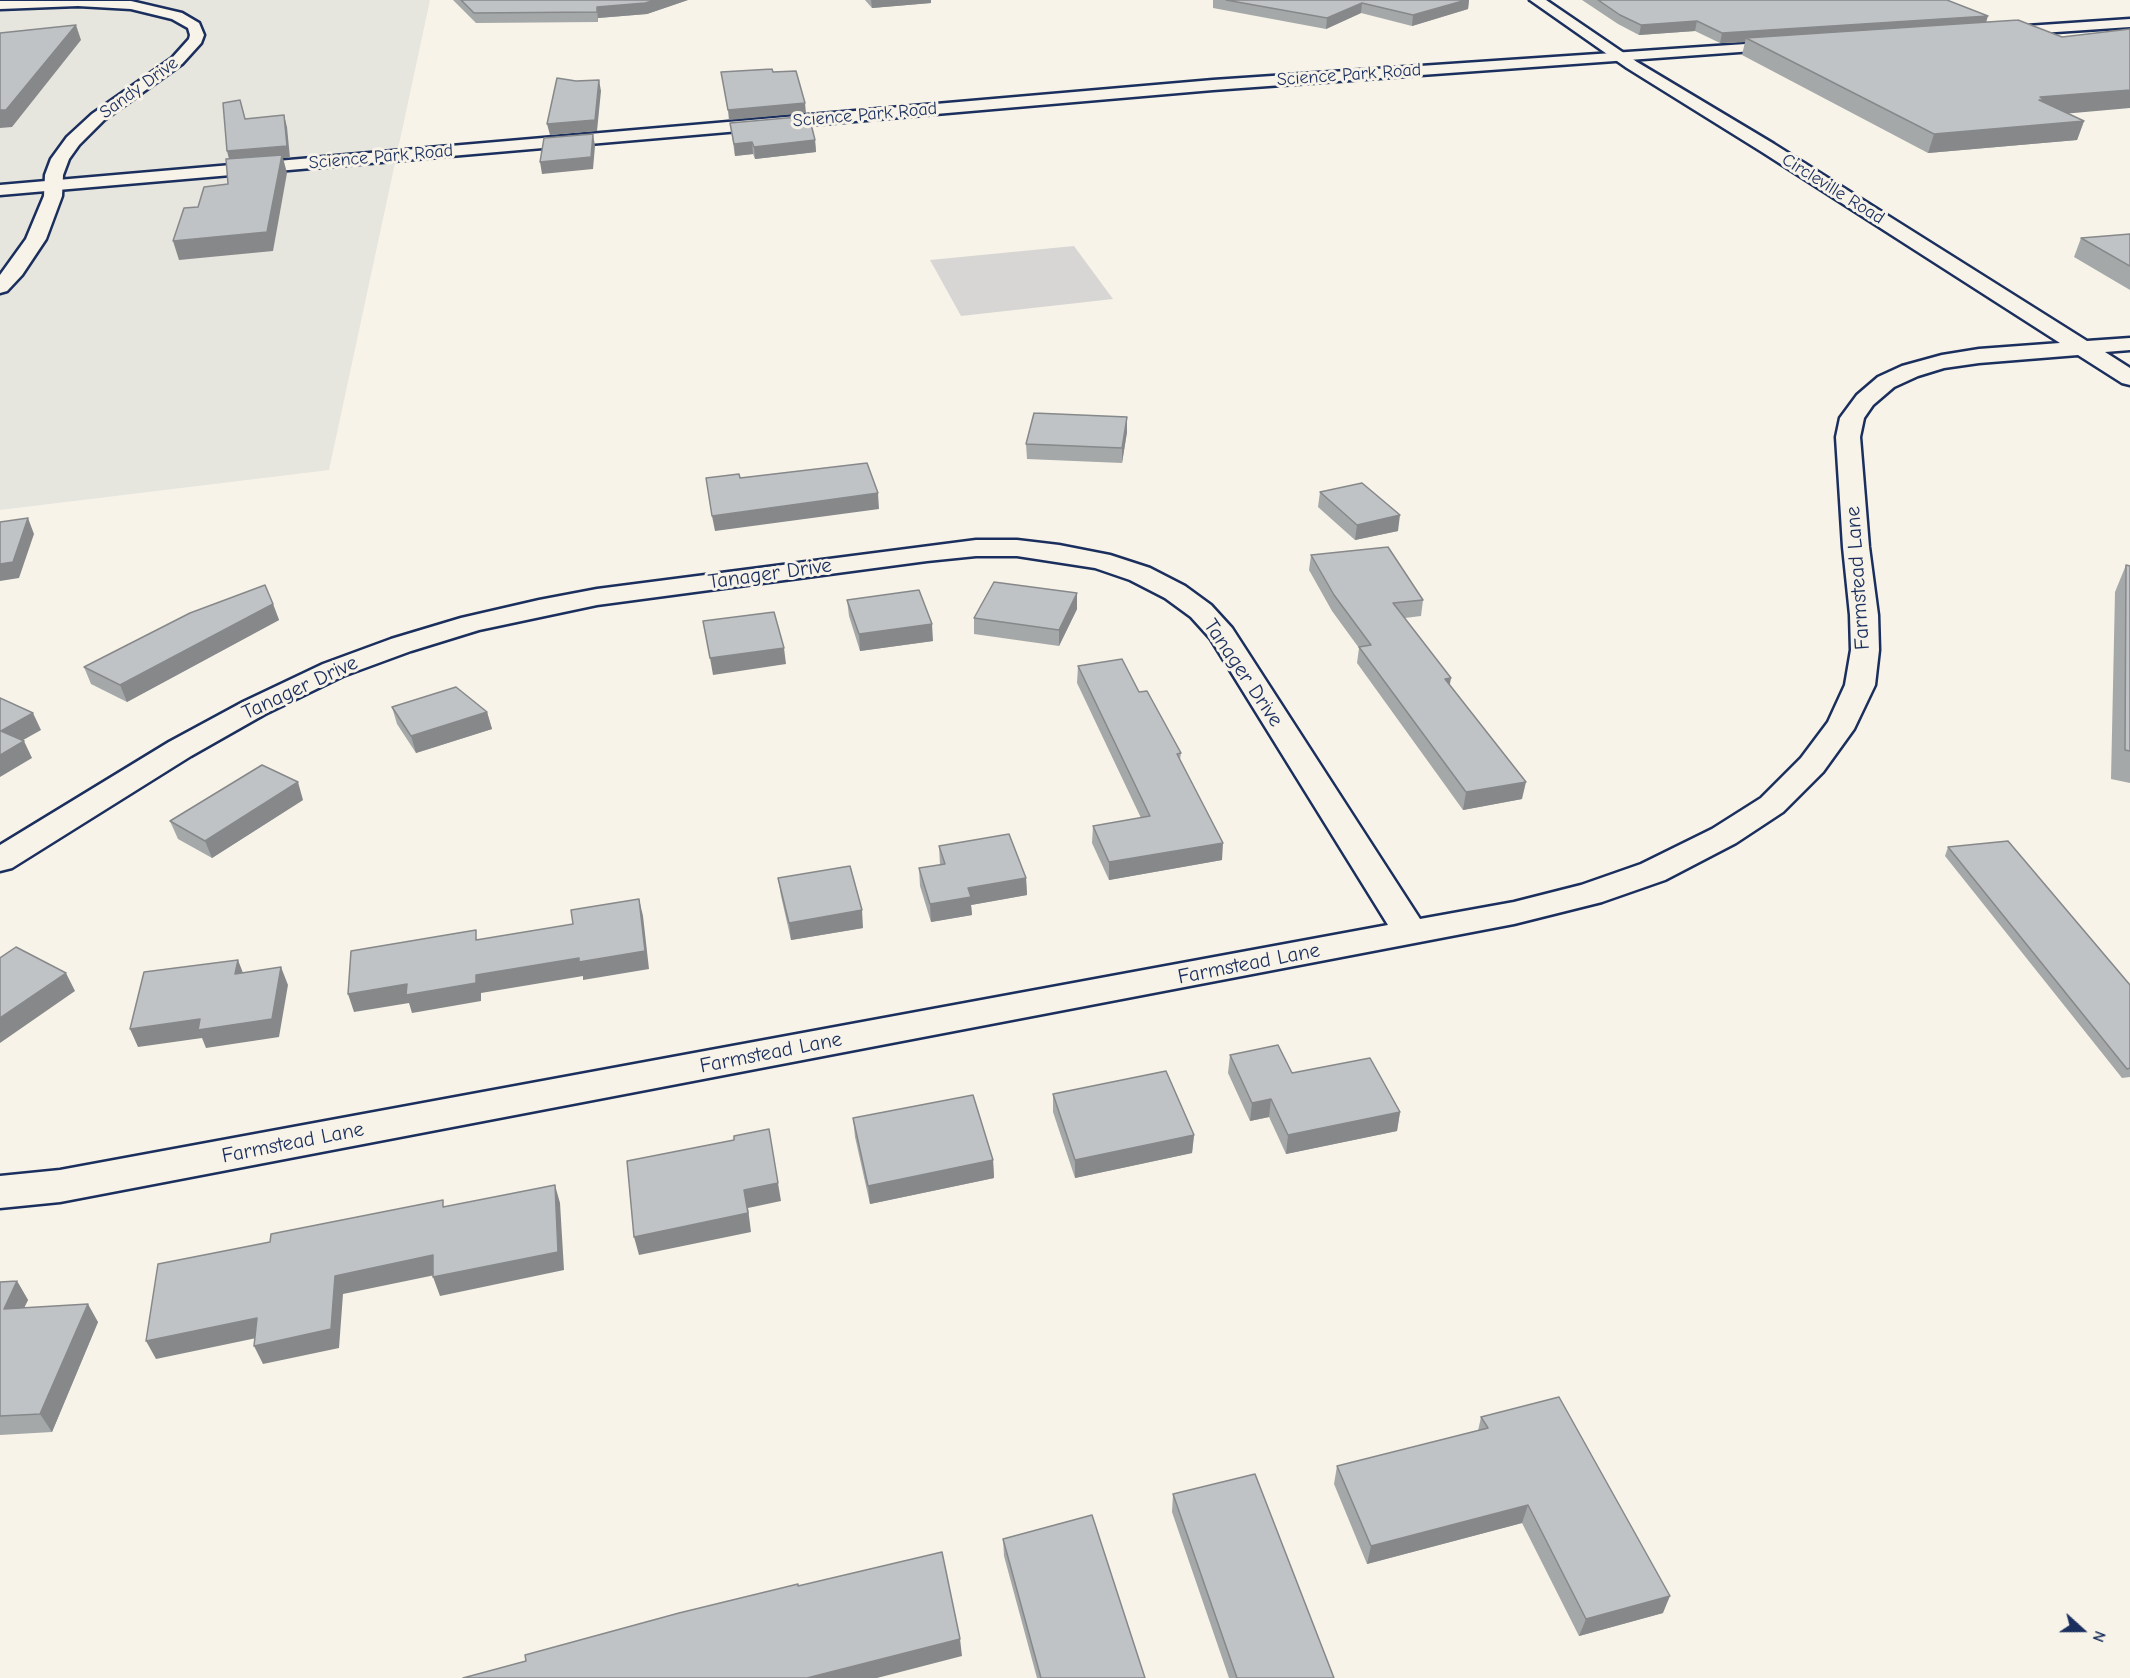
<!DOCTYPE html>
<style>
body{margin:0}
#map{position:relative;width:2130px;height:1678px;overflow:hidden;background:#f7f3e8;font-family:"Comic Neue",sans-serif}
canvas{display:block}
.north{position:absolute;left:2052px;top:1600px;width:60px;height:60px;-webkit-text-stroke:4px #f7f3e8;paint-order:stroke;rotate:111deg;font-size:16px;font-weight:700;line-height:24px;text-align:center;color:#1b2f5e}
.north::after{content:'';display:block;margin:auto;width:21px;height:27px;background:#1b2f5e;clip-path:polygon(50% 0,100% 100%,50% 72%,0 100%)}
</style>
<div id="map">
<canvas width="2130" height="1678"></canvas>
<div class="north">N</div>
</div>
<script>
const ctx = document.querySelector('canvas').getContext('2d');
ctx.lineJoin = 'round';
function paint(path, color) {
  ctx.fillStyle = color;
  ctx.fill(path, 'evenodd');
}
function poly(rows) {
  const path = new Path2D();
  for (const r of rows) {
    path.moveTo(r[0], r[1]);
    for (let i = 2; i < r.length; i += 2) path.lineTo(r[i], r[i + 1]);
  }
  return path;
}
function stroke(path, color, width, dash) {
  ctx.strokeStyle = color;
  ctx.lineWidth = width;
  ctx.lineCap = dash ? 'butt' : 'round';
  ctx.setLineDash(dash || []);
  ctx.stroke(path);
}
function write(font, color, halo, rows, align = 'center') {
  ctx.font = font + ' "Comic Neue",sans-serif';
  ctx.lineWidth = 6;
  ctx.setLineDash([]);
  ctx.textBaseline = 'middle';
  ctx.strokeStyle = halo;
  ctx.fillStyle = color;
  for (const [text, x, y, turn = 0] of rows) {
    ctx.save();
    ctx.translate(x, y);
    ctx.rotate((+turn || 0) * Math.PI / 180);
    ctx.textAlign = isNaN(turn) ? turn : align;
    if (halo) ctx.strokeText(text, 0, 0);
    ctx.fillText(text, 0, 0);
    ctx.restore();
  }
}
paint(poly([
 [0,0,430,0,329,470,0,510]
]), '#e6e5de');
paint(poly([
 [1074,246,1113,299,961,316,930,260]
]), '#d7d6d4');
const minor = poly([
 [1530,0,1546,0,1637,62,1774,144,2087,341,2130,338,2130,350,2105,352,2130,368,2130,385,2122,383,2078,355,1979,363,1944,368,1918,376,1894,387,1873,405,1864,418,1860,437,1869,547,1878,615,1879,650,1875,685,1854,729,1823,772,1783,812,1736,843,1665,880,1602,902,1514,924,60,1202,0,1208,0,1176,60,1170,1388,925,1210,638,1191,617,1165,598,1130,580,1095,568,1017,556,976,556,927,561,597,605,479,630,411,651,343,676,265,714,191,756,12,868,0,871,0,845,169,742,243,702,323,664,391,639,461,618,539,600,597,589,976,540,1017,540,1059,545,1110,555,1150,568,1185,586,1211,605,1232,628,1420,919,1514,902,1581,885,1641,864,1712,829,1761,798,1801,758,1828,722,1845,685,1851,650,1850,615,1843,547,1836,437,1840,418,1857,395,1878,377,1902,366,1942,355,1979,349,2060,343,1762,152,1627,68,1530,0],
 [0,1,131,1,182,13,199,23,204,35,201,43,182,64,104,120,79,145,69,159,63,175,62,196,46,239,22,275,7,291,0,293,0,275,26,239,44,196,45,175,51,159,67,137,92,114,172,58,189,39,190,35,188,28,172,19,131,9,78,6,0,9,0,1]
]);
const major = poly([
 [2130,19,2130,27,1997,36,1990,32,1997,28,2130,19],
 [1790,41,1795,42,1797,45,1795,48,1213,90,0,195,0,185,1213,80,1790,41]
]);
stroke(minor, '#1b2f5e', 5);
stroke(major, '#1b2f5e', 5);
paint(minor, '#f7f3e8');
paint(major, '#f7f3e8');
paint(poly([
 [453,0,688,0,647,14,598,18,598,22,476,23],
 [863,0,931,0,931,3,872,8,865,0],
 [1213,0,1469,0,1468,9,1412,26,1361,13,1326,29,1213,8],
 [1582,0,1947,0,1987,22,2068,113,2084,121,2077,140,1928,153,1742,55,1745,42,1720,43,1695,31,1639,35,1618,24],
 [730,123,815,140,816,152,755,159,753,154,735,156],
 [2130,234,2130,290,2074,257,2081,238],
 [1127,432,1122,463,1027,459,1026,444],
 [1320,492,1398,531,1355,540,1318,507],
 [1311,555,1423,600,1421,616,1405,618,1450,686,1522,799,1463,810,1357,663,1359,648,1332,611,1309,570],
 [2126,565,2130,566,2130,783,2111,779,2115,592],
 [1077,593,1077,609,1059,646,974,634,974,618],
 [847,600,933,641,860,651,849,616],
 [273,604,279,620,127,702,91,684,84,667],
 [1078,666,1139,692,1181,753,1180,760,1222,860,1109,880,1092,843,1093,826,1141,818,1077,683],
 [392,707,487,712,492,729,416,753,397,724],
 [303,800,212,858,178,839,170,821],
 [939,846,1026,878,1027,895,971,905,972,915,931,922,920,886,919,868,940,865],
 [1948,847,2130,985,2130,1077,2122,1078,1945,856],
 [778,878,863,928,791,940,781,896],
 [1230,1055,1292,1073,1400,1112,1397,1131,1286,1154,1269,1117,1250,1121,1228,1073],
 [1053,1094,1194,1135,1192,1153,1075,1178,1053,1112],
 [853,1118,993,1160,994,1178,870,1204,855,1137],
 [17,1281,28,1300,24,1307,98,1322,52,1432,0,1435,0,1282],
 [1481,1417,1663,1613,1579,1636,1522,1523,1367,1564,1334,1484,1337,1466,1478,1431],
 [1173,1494,1334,1678,1229,1678,1172,1512],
 [1003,1539,1145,1678,1037,1678,1004,1556]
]), '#a5a8a9');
paint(poly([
 [656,0,688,0,647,14,598,18,598,22,597,7],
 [871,0,931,0,931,3,872,8],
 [1466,0,1469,0,1468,9,1412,26,1413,15],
 [1362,3,1361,13,1326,29,1327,18],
 [1988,16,1985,26,1746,38,1745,42,1720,43,1722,33],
 [1697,21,1695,31,1639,35,1641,25],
 [76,25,81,40,12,127,0,128,0,110],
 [599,80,601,91,597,131,550,135,547,124],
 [2130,90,2130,108,2040,116,2040,97],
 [805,103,806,113,729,120,728,110],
 [284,115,287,127,290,158,283,158,287,173,273,251,179,260,173,241,267,232,230,163,227,151],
 [2084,121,2077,140,1928,153,1934,134],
 [593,134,595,146,593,169,542,174,540,162],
 [815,140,816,152,755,159,754,147],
 [752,142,753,154,735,156,734,144],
 [1127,417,1127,432,1122,463,1122,448],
 [878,493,879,509,715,531,712,516],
 [1400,515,1398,531,1355,540,1357,525],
 [28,518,34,534,19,578,0,581,0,564],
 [1077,593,1077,609,1059,646,1059,630],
 [273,604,279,620,127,702,120,685],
 [932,624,933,641,860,651,859,634],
 [784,648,786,664,713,675,710,658],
 [1451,678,1448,695,1445,679],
 [487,712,492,729,416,753,411,736],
 [33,713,41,730,9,748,1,731],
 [24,741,32,758,0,777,0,755],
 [298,782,303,800,212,858,205,841],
 [1526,782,1522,799,1463,810,1466,792],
 [1223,843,1222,860,1109,880,1109,862],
 [1026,878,1027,895,971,905,972,915,931,922,930,904,968,888],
 [639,899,643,916,649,969,583,980,583,976,481,993,481,1001,412,1013,409,1003,354,1012,348,994,407,984,476,975],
 [862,910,863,928,791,940,789,923],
 [238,960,245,978,235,974],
 [281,967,288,985,279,1037,206,1048,202,1038,138,1047,130,1029],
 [66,973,75,991,0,1043,0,1018],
 [1271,1099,1269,1117,1250,1121,1252,1103],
 [1400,1112,1397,1131,1286,1154,1288,1135],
 [1194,1135,1192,1153,1075,1178,1075,1160],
 [993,1160,994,1178,870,1204,868,1186],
 [778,1183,781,1201,748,1208,751,1232,639,1255,634,1237,744,1190],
 [555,1185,560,1203,564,1270,440,1296,433,1277],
 [433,1255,440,1274,343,1294,339,1348,263,1364,254,1346,335,1276],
 [17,1281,28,1300,15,1327,4,1309],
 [88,1304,98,1322,52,1432,40,1414],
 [257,1318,266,1336,156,1359,146,1341],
 [1528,1505,1522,1523,1367,1564,1371,1546],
 [1670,1596,1663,1613,1579,1636,1586,1619],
 [960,1639,962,1656,877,1678,807,1678]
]), '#86888a');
const building = poly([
 [461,0,656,0,645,3,597,7,597,12,474,13,461,0],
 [1226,0,1466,0,1413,15,1362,3,1327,18,1226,0],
 [1598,0,1947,0,1988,16,1722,33,1697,21,1641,25,1620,15,1598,0],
 [2018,20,2062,37,2130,29,2130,90,2040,97,2045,100,2039,100,2084,121,1934,134,1746,38,2018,20],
 [76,25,6,110,0,110,0,33,76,25],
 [772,69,773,72,796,71,805,103,728,110,721,72,772,69],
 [557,78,576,81,599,80,595,120,547,124,557,78],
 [240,100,245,119,284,115,287,146,227,151,223,103,240,100],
 [809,116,815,140,754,147,752,142,734,144,730,123,809,116],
 [593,134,591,157,540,162,544,138,593,134],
 [282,155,267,232,173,241,184,208,198,207,204,187,228,184,226,159,282,155],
 [2130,234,2130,266,2081,238,2130,234],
 [1034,413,1127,417,1122,448,1026,444,1034,413],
 [867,463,878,493,712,516,706,478,739,474,740,478,867,463],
 [1362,483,1400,515,1357,525,1320,492,1362,483],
 [28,518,13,562,0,564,0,522,28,518],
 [1388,547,1423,600,1393,603,1451,678,1445,679,1526,782,1466,792,1359,647,1371,645,1334,595,1311,555,1388,547],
 [2126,565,2130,566,2130,751,2125,750,2126,565],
 [994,582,1077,593,1059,630,974,618,994,582],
 [265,585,273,604,120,685,84,667,190,613,265,585],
 [919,590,932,624,859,634,847,600,919,590],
 [774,612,784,648,710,658,703,621,774,612],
 [1122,659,1139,692,1147,691,1181,753,1177,754,1223,843,1109,862,1093,826,1150,816,1078,666,1122,659],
 [456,687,487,712,411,736,392,707,456,687],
 [0,698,33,713,1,731,24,741,0,755,0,698],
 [262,765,298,782,205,841,170,821,262,765],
 [1009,834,1026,878,968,888,971,897,930,904,919,868,945,864,939,846,1009,834],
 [2008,841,2130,985,2130,1068,2127,1069,1948,847,2008,841],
 [850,866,862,910,789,923,778,878,850,866],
 [639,899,645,951,579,962,579,958,476,975,476,983,406,995,407,984,348,994,351,951,476,930,476,940,573,924,571,910,639,899],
 [16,947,66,973,0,1018,0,958,16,947],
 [238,960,235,974,281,967,272,1019,198,1030,200,1019,130,1029,144,972,238,960],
 [1278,1045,1292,1073,1370,1058,1400,1112,1288,1135,1271,1099,1252,1103,1230,1055,1278,1045],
 [1166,1071,1194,1135,1075,1160,1053,1094,1166,1071],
 [973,1095,993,1160,868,1186,853,1118,973,1095],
 [769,1129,778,1183,744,1190,748,1213,634,1237,627,1161,734,1140,734,1136,769,1129],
 [555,1185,558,1252,433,1277,433,1255,335,1276,331,1329,254,1346,257,1318,146,1341,158,1264,270,1242,271,1234,443,1200,443,1207,555,1185],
 [17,1281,4,1309,88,1304,40,1414,0,1416,0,1282,17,1281],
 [1559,1397,1670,1596,1586,1619,1528,1505,1371,1546,1337,1466,1488,1428,1481,1417,1559,1397],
 [1255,1474,1334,1678,1237,1678,1173,1494,1255,1474],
 [1092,1515,1145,1678,1041,1678,1003,1539,1092,1515],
 [942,1552,960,1639,807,1678,463,1678,526,1661,525,1655,679,1613,798,1584,798,1586,942,1552]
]);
paint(building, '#c0c3c5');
stroke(building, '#86888a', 1.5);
write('18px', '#1b2f5e', '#f7f3e8', [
 ["Science Park Road",1349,75,-4],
 ["Sandy Drive",139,88,-36],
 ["Science Park Road",865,115,-5],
 ["Science Park Road",381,157,-5],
 ["Circleville Road",1833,189,32]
]);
write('21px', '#1b2f5e', '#f7f3e8', [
 ["Tanager Drive",770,574,-8],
 ["Farmstead Lane",1858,578,-94],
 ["Tanager Drive",1243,673,56],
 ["Tanager Drive",300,688,-25],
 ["Farmstead Lane",1249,964,-11],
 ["Farmstead Lane",771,1053,-11],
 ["Farmstead Lane",293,1143,-11]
]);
</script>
